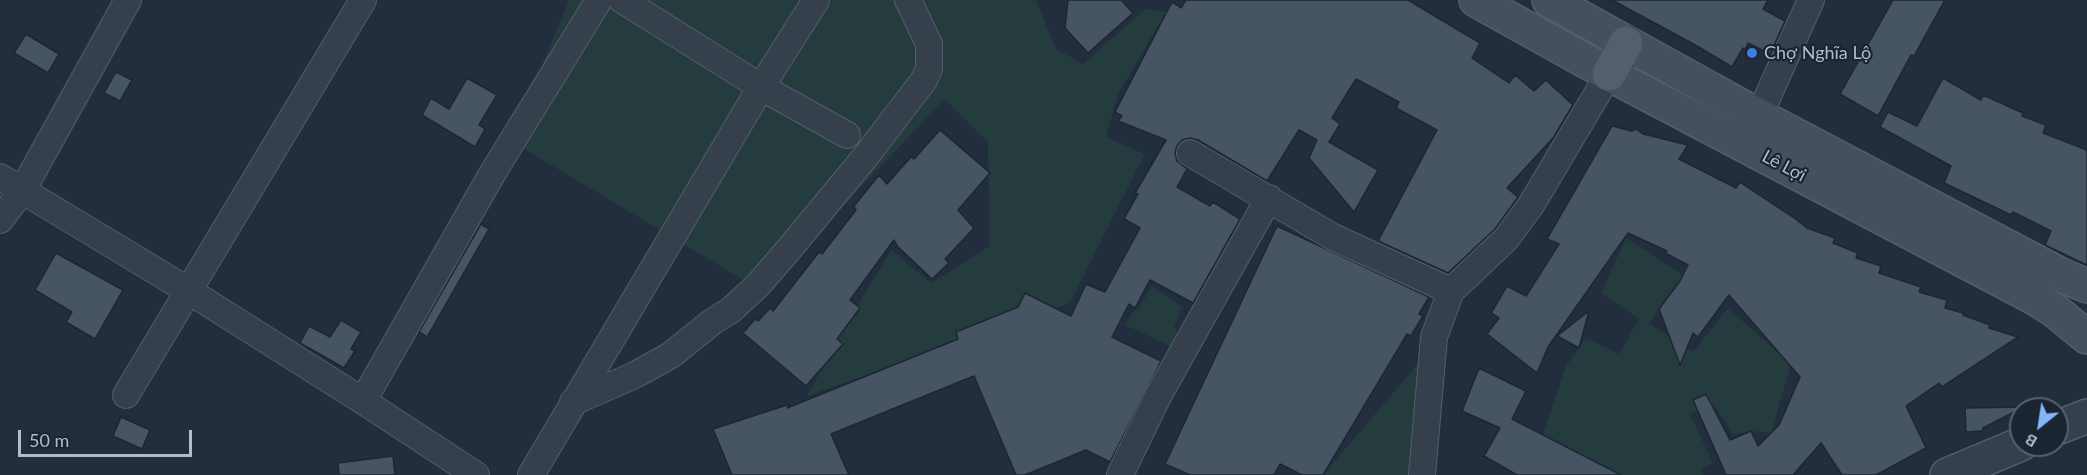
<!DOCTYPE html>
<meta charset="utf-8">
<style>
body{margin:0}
#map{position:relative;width:2087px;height:475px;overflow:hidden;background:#222e3d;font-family:Lato,sans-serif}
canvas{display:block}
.north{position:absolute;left:2009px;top:397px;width:60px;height:60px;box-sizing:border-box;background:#1b2532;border:2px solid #57616e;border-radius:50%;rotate:210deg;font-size:16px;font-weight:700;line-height:24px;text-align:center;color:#b2bbc8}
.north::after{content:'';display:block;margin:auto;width:21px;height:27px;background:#85b6fa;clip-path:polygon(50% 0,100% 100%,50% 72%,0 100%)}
.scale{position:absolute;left:18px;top:430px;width:174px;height:27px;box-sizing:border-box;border:3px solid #b2bbc8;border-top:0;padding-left:8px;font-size:18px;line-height:21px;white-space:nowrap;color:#b2bbc8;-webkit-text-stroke:4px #1b2532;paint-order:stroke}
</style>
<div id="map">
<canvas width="2087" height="475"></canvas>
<div class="north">B</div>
<div class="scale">50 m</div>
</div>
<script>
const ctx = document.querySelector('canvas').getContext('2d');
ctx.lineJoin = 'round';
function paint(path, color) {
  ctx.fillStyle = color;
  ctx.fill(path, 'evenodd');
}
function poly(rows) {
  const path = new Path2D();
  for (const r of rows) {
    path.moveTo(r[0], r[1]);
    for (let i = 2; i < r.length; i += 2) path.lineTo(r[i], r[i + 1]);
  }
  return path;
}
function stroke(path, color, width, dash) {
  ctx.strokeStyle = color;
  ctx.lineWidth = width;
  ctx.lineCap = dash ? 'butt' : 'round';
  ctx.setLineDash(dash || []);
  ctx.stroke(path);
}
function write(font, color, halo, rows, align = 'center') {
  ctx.font = font + ' Lato,sans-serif';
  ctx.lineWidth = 4.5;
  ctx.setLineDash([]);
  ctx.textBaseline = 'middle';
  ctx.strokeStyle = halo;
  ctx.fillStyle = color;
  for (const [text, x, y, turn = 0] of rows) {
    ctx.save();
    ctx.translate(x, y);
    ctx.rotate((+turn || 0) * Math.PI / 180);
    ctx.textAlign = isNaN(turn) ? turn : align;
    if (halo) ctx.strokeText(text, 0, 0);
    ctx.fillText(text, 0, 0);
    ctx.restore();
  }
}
paint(poly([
 [569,0,1036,0,1056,49,1083,64,1145,9,1166,12,1118,94,1106,137,1145,154,1070,303,807,396,844,328,891,250,931,283,990,246,988,142,945,99,762,291,511,141],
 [1626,238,1683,275,1649,323,1693,352,1728,308,1791,365,1771,433,1751,431,1733,434,1714,405,1690,414,1713,463,1701,469,1704,475,1553,475,1533,464,1566,366,1586,338,1619,354,1639,319,1601,293],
 [1234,255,1247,261,1168,409,1155,401,1179,350,1125,325,1133,312,1138,310,1152,286,1182,307,1174,328,1179,332],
 [1434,345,1423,475,1323,475]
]), '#243c3e');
const building = poly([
 [1068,0,1121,0,1133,13,1088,53,1065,28,1068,0],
 [1186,0,1408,0,1480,43,1472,58,1509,83,1515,75,1534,91,1546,80,1573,105,1553,138,1507,188,1518,197,1495,229,1448,273,1378,241,1437,130,1396,108,1399,102,1356,79,1332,118,1340,124,1329,142,1378,170,1354,212,1309,158,1317,140,1299,130,1267,181,1198,140,1190,138,1182,140,1177,146,1175,153,1177,161,1187,169,1177,187,1210,206,1213,202,1240,219,1193,303,1150,280,1135,308,1129,304,1112,337,1161,361,1110,462,1086,450,1025,475,1016,475,974,376,831,434,849,475,732,475,713,429,790,404,787,408,958,339,956,332,1018,307,1025,293,1071,316,1086,284,1105,292,1140,228,1124,219,1138,194,1135,193,1166,140,1118,121,1122,116,1115,112,1172,2,1181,8,1186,0],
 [1612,0,1768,0,1763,9,1785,21,1770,54,1748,43,1745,50,1743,48,1732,67,1697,46,1612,0],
 [1893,0,1945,0,1914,56,1911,55,1878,116,1840,94,1893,0],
 [26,34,59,54,48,73,14,53,26,34],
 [116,72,132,80,120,101,104,93,116,72],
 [467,78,497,95,479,125,485,129,475,147,422,115,431,98,449,109,467,78],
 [1943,78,1981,100,1983,95,2023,113,2022,116,2046,125,2043,133,2087,150,2087,265,2045,245,2051,231,2013,212,2011,215,1944,183,1951,166,1880,127,1888,112,1917,126,1943,78],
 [1612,126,1632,131,1636,129,1643,134,1688,145,1679,159,1736,188,1740,182,1793,217,1807,228,1835,238,1833,243,1858,253,1856,258,1881,266,1879,273,1921,287,1919,292,1947,300,1945,308,1963,313,1963,315,1990,325,1989,328,2018,337,1942,387,1939,383,1906,406,1926,448,1876,475,1842,475,1821,443,1793,475,1726,475,1693,400,1706,394,1730,440,1751,431,1758,446,1779,425,1800,377,1729,295,1698,337,1693,333,1680,365,1659,309,1680,281,1688,265,1665,253,1667,251,1628,233,1548,347,1537,373,1487,334,1499,318,1491,313,1507,286,1526,296,1559,244,1547,239,1612,126],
 [940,130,990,173,958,210,974,228,945,259,949,263,932,279,898,247,894,240,850,300,860,308,837,339,843,344,806,386,743,333,755,319,758,321,770,308,773,311,819,252,822,254,856,210,854,206,879,175,887,184,911,157,914,159,940,130],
 [481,224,489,229,427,337,419,332,481,224],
 [1277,226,1429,297,1419,314,1423,316,1411,336,1407,334,1323,475,1302,475,1280,464,1274,475,1190,475,1165,464,1277,226],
 [56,253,123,290,95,339,66,322,72,312,35,290,56,253],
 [1589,311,1579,348,1557,336,1589,311],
 [341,320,361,332,351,349,355,351,344,368,300,343,309,326,330,337,341,320],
 [1479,368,1526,391,1512,419,1621,475,1517,475,1484,456,1500,428,1462,411,1479,368],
 [2024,407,1983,428,1982,431,1966,432,1965,408,2024,407],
 [121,417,150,430,142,449,113,436,121,417],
 [393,456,395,475,339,475,338,463,393,456]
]);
paint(building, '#465463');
stroke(building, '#1d2734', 1.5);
const minor = poly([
 [622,0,761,87,847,135],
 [1759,116,1811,0],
 [1190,153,1333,237,1451,291],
 [0,177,189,291,363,401,476,475],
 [0,220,22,191,128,0],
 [126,395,363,0],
 [363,401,492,174,599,0],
 [573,402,635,375,671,355,712,322,731,310,758,285,790,248,866,156,924,80,929,69,929,44,908,0],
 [531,475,761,87,816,0],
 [1120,475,1158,396,1269,198],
 [1422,475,1434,337,1451,291,1506,239,1531,205,1609,74]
]);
const tertiary = poly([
 [2057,428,2087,416],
 [1947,475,2021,444]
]);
const secondary = poly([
 [1476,0,1609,74,2033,297,2054,310,2087,337],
 [1549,0,1759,116,2061,275,2087,286]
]);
const primary = poly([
 [1609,74,1626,43]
]);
stroke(minor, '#545e6b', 28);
stroke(tertiary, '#545e6b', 36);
stroke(secondary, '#545e6b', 36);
stroke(primary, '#3f4956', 36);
stroke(minor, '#36404d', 26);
stroke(tertiary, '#36404d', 33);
stroke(secondary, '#444f60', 33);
stroke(primary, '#545f6d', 33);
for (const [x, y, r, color] of [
 [1752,53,6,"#3f7fe0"]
]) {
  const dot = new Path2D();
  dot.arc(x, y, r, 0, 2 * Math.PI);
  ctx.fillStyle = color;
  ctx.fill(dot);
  stroke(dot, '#1b2532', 2);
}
write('18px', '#b2bbc8', '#1b2532', [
 ["Chợ Nghĩa Lộ",1764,53]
], 'left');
write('18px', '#b2bbc8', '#1b2532', [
 ["Lê Lợi",1784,166,28]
]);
</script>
